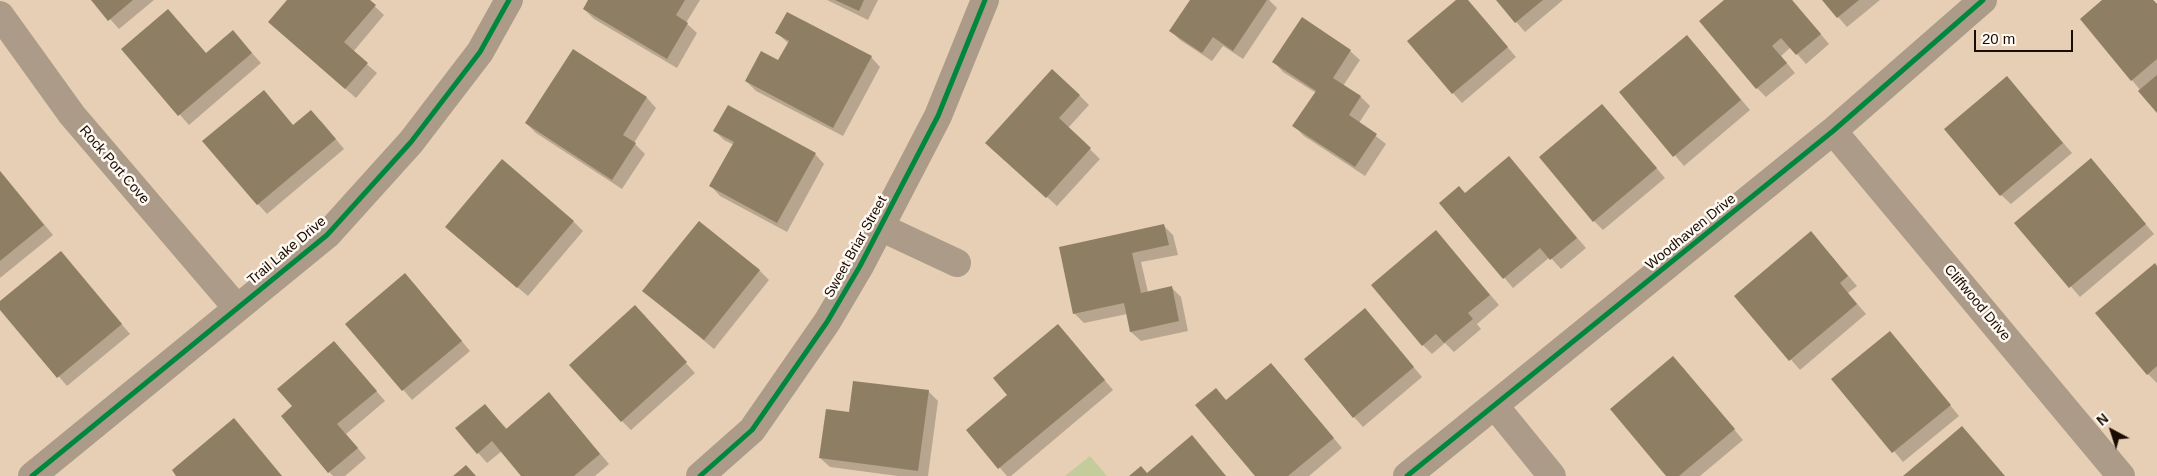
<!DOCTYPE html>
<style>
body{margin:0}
#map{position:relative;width:2157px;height:476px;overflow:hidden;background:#e6cfb4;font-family:Helvetica,sans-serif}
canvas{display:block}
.north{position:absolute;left:2087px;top:406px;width:50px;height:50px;-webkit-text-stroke:4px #fef9f3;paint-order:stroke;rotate:320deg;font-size:14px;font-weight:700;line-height:20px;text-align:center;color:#1a0c00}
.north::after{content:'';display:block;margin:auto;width:18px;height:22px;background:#1a0c00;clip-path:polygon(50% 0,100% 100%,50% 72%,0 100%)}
.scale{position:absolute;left:1974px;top:30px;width:99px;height:22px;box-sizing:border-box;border:2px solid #1a0c00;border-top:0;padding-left:6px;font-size:15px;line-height:18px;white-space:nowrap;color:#1a0c00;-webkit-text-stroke:4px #fef9f3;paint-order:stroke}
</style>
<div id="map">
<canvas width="2157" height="476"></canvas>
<div class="north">N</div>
<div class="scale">20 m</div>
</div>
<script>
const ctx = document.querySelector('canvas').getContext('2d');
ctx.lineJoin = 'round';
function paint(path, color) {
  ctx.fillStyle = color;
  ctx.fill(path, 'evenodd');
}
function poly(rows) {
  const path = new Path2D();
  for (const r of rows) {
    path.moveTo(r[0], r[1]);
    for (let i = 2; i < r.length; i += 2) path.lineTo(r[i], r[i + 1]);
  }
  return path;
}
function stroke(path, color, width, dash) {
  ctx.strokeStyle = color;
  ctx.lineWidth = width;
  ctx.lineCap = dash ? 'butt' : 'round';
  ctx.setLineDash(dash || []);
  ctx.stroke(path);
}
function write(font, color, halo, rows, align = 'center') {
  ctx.font = font + ' Helvetica,sans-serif';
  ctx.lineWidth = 5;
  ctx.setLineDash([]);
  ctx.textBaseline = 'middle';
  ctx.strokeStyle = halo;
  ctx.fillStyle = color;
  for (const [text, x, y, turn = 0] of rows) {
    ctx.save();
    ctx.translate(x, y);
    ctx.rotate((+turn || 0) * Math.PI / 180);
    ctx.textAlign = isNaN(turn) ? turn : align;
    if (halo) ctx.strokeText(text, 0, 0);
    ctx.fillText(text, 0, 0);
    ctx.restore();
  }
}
paint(poly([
 [1090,456,1107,476,1065,476]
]), '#c3cc9a');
paint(poly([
 [93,0,154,0,119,29],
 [288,0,368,0,384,15,353,52,377,73,356,98,279,31],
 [590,0,700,0,686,23,697,33,677,68,594,19,584,9],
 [827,0,878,0,868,20],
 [1191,0,1269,0,1277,8,1243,59,1223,46,1212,61,1180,40,1171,31],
 [1458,0,1467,0,1516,57,1462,103,1453,93],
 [1497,0,1563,0,1525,32],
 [1726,0,1792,0,1829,44,1806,64,1791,47,1781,56,1795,73,1766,97,1757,88],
 [1823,0,1880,0,1847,27],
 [2104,0,2153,0,2157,4,2157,111,2132,80],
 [168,10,207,55,233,32,261,63,189,125,122,49],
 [777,33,871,57,880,67,843,136,756,91,746,81,779,61,789,44],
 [1697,47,1750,110,1684,166,1621,93],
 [573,51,647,98,656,108,634,143,645,154,622,189,536,133,526,123],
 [1350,51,1360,60,1343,86,1361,97,1370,106,1359,123,1386,144,1365,176,1304,136,1294,126,1316,93,1283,72,1274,62],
 [2007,78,2072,153,2011,204,2001,195],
 [1079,95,1089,105,1068,128,1100,159,1057,206,997,152],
 [1602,105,1665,178,1603,230,1594,221],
 [321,121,344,149,267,214,258,204,294,126],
 [715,131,815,154,824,164,787,232,720,196,711,186,734,145,724,140],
 [1518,168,1586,248,1561,269,1550,257,1513,288,1441,203,1465,194],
 [2100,170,2154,234,2080,297,2016,223],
 [0,171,53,235,0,278],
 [574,222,583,231,528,296,456,236],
 [1163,225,1173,235,1178,255,1141,262,1148,292,1171,287,1181,297,1188,331,1141,341,1131,332,1127,314,1084,323,1074,313,1061,248],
 [1445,242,1499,305,1477,324,1481,329,1454,352,1445,343,1432,354,1423,345],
 [1820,243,1857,286,1848,293,1866,314,1800,370,1736,296],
 [60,252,130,334,67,386,0,308,0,303],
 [2157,267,2157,383,2148,374],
 [759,270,769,280,714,349,644,291],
 [415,285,470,351,412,400,347,324],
 [644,317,695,373,631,430,622,421],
 [1374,320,1422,377,1363,427,1354,417],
 [1890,332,1959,416,1903,462,1833,379],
 [1067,335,1113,390,1011,476,1007,476,967,430,1009,396],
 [334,342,385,401,346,434,366,458,345,476,333,476,329,472,294,407],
 [1683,368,1743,440,1700,476,1668,476],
 [1280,374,1342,448,1309,476,1256,476,1227,401],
 [928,391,938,401,928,476,898,476,830,467,820,458,851,413],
 [558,404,609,464,595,476,523,476,502,451,487,463,457,429,485,405,507,429]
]), '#0003');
paint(poly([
 [91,0,133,0,108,21],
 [287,0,370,0,376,5,344,42,368,63,345,89,268,22],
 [588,0,685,0,676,15,688,23,667,59,583,9],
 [835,0,864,0,859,11],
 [1190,0,1267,0,1233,51,1213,37,1202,53,1169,31],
 [1456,0,1468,0,1508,47,1452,94,1407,41],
 [1496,0,1543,0,1515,23],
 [1724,0,1792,0,1821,34,1796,55,1781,38,1772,46,1787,63,1756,89,1699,21],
 [1822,0,1859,0,1837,18],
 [2102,0,2153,0,2157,4,2157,59,2131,81,2080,19],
 [168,9,206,53,233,30,252,53,178,116,121,49],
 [787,12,872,56,833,128,745,81,761,51,778,60,789,41,775,33],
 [1302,17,1351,50,1333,78,1361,96,1349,115,1377,134,1355,167,1292,126,1316,91,1272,62],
 [1687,35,1741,100,1673,157,1619,92],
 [573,49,647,97,623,135,636,143,612,180,525,123],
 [1052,69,1080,95,1059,118,1091,148,1046,198,985,143],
 [2157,75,2157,113,2138,91],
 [2007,76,2063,143,2000,196,1944,129],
 [264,90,293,125,311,110,336,139,257,205,202,141],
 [1602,104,1657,168,1593,222,1539,157],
 [728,105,816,153,777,223,709,186,734,142,713,131],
 [1509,156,1577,238,1550,260,1540,248,1503,279,1439,203,1459,186,1465,193],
 [2091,158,2146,224,2069,288,2014,223],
 [502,159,574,221,517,288,445,227],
 [0,171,44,225,0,261],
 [699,221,760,270,704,340,642,291],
 [1164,224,1169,245,1132,253,1141,293,1172,286,1179,321,1130,332,1124,303,1073,314,1059,247],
 [1436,230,1490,295,1468,313,1473,319,1444,343,1436,334,1422,346,1371,285],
 [1811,231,1848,276,1840,283,1857,304,1789,361,1734,296],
 [61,251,122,324,57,378,0,310,0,301],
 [2155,263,2157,266,2157,366,2147,375,2095,313],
 [405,273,462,341,402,391,345,324],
 [635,305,687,362,621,422,569,365],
 [1365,308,1414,367,1353,418,1304,359],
 [1058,324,1105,380,998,469,966,430,1007,395,993,378],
 [1890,331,1951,405,1892,453,1831,379],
 [334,341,377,391,337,424,358,448,328,473,281,416,292,406,277,389],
 [1673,356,1735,429,1679,476,1666,476,1610,409],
 [1271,363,1334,438,1288,476,1255,476,1195,405,1216,388,1226,400],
 [853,381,929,390,918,471,819,458,826,409,849,412],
 [549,392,600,454,574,476,521,476,492,441,477,454,455,428,485,404,506,429],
 [234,418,282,476,176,476,172,470],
 [1962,426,2005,476,1903,476],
 [1192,435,1226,476,1129,476,1141,466,1147,473],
 [466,465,476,476,453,476]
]), '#8e7f64');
stroke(poly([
 [0,15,72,115,237,308],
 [1833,131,2121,476],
 [880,227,957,263],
 [1495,406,1552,476],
 [32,476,327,235,411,142,480,52,509,0],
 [700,476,752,430,827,322,860,266,938,116,985,0],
 [1407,476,1833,131,1983,0]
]), '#ab9b88', 28);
stroke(poly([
 [32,476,327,235,411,142,480,52,509,0],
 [700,476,752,430,827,322,860,266,938,116,985,0],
 [1407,476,1833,131,1983,0]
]), '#00873e', 5);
write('14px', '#1a0c00', '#fef9f3', [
 ["Rock Port Cove",114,165,49],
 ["Woodhaven Drive",1691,232,-39],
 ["Sweet Briar Street",856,247,-61],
 ["Trail Lake Drive",287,251,-40],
 ["Cliffwood Drive",1977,303,50]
]);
</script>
